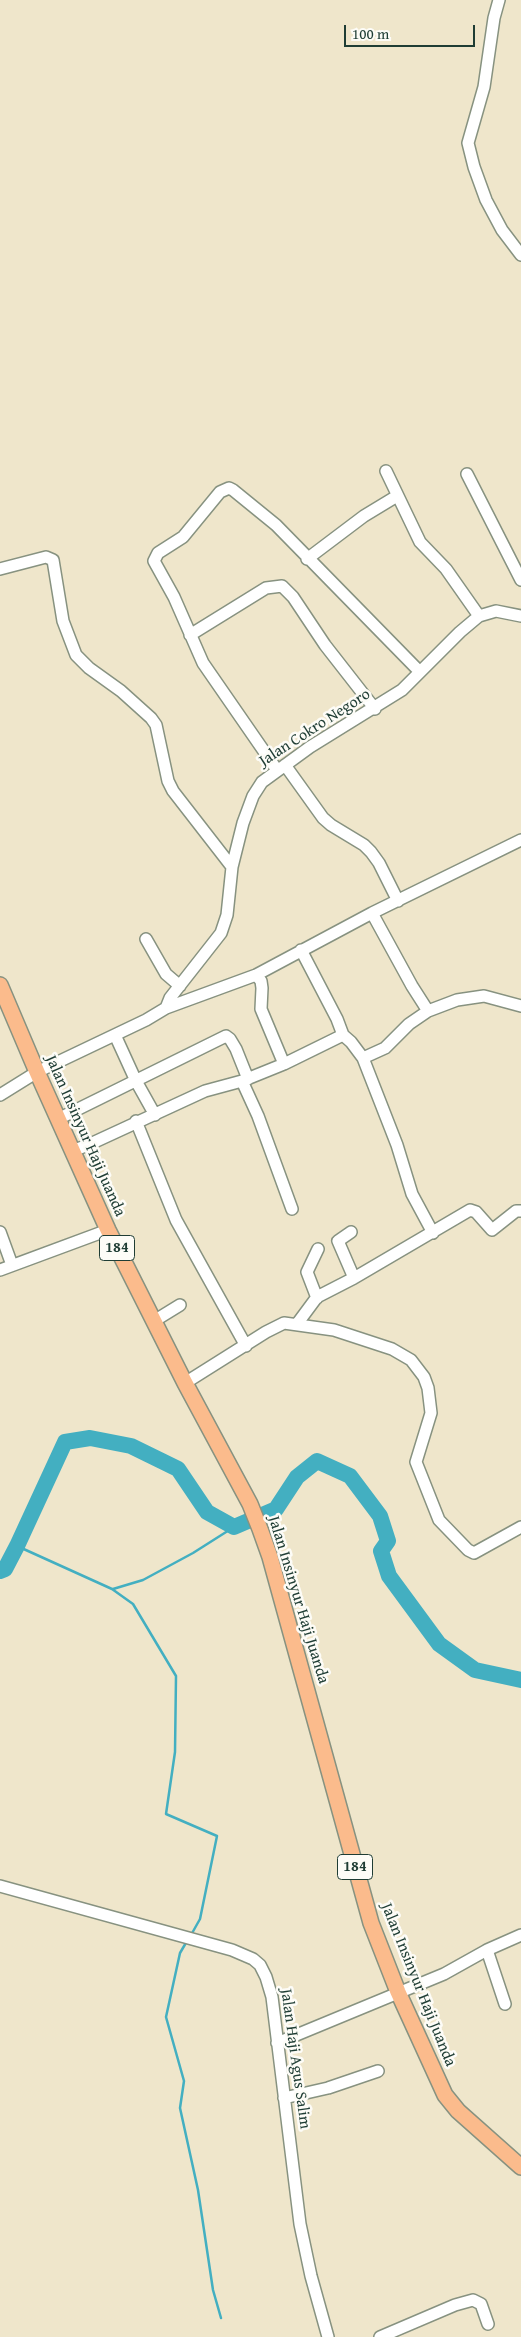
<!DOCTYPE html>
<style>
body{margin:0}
#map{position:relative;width:521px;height:2337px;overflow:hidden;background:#efe6cb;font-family:"Gentium Book Plus",serif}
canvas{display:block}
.scale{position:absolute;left:344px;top:25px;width:131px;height:22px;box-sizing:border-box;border:2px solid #1f3d34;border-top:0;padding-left:6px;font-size:15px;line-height:18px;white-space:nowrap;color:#1f3d34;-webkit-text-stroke:4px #fdfcf7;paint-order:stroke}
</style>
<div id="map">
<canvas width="521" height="2337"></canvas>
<div class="scale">100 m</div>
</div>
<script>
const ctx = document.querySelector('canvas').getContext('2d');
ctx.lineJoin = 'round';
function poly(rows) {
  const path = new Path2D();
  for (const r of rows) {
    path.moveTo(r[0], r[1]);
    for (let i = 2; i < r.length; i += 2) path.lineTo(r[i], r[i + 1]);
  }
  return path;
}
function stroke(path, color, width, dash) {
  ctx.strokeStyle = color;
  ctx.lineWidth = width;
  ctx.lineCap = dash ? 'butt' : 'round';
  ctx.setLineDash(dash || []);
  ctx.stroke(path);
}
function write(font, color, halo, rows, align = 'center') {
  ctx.font = font + ' "Gentium Book Plus",serif';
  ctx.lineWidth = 5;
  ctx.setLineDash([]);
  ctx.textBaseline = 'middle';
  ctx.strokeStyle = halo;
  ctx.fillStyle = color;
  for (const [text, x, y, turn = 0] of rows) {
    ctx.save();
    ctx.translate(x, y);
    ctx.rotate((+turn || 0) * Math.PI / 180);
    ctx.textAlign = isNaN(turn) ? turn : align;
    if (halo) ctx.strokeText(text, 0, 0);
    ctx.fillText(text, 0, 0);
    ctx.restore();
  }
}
stroke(poly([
 [17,1546,112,1589,133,1604,176,1676,175,1752,166,1814,217,1836,200,1919,191,1935],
 [113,1589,143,1580,193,1553,234,1527],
 [187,1941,180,1953,166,2017,184,2081,180,2108,198,2190,213,2290,221,2318]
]), '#43afc1', 2.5);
stroke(poly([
 [0,1571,5,1569,17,1546,65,1442,90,1438,131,1446,178,1469,207,1512,234,1527,276,1509,297,1477,317,1461,350,1476,380,1516,388,1541,381,1551,389,1576,439,1644,475,1670,521,1680]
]), '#43afc1', 16);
const minor = poly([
 [499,0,494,18,484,87,468,143,474,167,486,200,502,230,521,255],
 [386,471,420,542,446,569,479,616],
 [467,474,521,580],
 [307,559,364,516,397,496],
 [0,569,46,557,53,560,63,621,76,655,89,668,121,691,151,718,156,725,168,781,173,791,232,867],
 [190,635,266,588,282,586,293,597,325,645,375,709],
 [285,765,323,818,331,825,364,845,371,852,379,863,398,901],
 [277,770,203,663,174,597,154,561,158,553,183,537,220,492,229,488,233,490,276,525,420,672],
 [146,939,166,974,180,986],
 [301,950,337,1019,343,1035,351,1042,363,1058,397,1145,412,1194,433,1233],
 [256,975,261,981,262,988,261,1009,284,1064],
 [166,1008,170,998,221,933,227,915,232,867,243,823,253,796,262,782,310,747,402,690,460,632,479,616,496,611,521,616],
 [428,1011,457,1000,484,996,521,1006],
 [115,1035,136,1081,155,1115],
 [363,1058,385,1048,409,1024,428,1011,412,986,372,913],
 [242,1081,258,1116,292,1209],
 [0,1095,37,1072,146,1020,166,1008,256,975,372,913,521,840],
 [58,1119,226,1036,230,1039,236,1049,248,1079],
 [136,1121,176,1220,246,1346],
 [72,1151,88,1145,205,1091,242,1081,284,1064,343,1035],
 [0,1232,12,1265],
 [0,1270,108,1230],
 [354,1278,470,1210,476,1212,492,1230,516,1211,521,1211],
 [317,1298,307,1272,318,1249],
 [154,1321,180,1305],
 [297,1324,317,1297,354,1278,338,1241,351,1232],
 [185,1383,266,1332,284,1323,334,1330,392,1349,411,1360,424,1377,428,1388,431,1413,416,1462,439,1520,468,1550,474,1553,521,1527],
 [0,1886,232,1950,253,1959,260,1965,266,1977,272,1997,300,2224,311,2276,328,2337],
 [487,1950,505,2004],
 [277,2043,444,1974,487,1950,521,1935],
 [284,2098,328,2088,378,2071],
 [380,2337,455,2305,473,2300,481,2304,488,2324]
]);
const major = poly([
 [0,985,37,1072,108,1230,185,1383,250,1504,260,1529,270,1557,371,1923,398,1992,445,2095,458,2111,521,2167]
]);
stroke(minor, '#879280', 14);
stroke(major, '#879280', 18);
stroke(minor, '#fff', 11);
stroke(major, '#fbbb8c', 15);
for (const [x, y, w] of [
 [117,1248,35],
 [355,1867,35]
]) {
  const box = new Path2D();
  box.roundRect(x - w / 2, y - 12.5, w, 25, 4);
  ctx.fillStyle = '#fdfcf7';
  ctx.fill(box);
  stroke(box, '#1f3d34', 1);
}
write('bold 15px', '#1f3d34', null, [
 ["184",117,1248],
 ["184",355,1867]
]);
write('16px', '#1f3d34', '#fdfcf7', [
 ["Jalan Cokro Negoro",315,728,-33],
 ["Jalan Insinyur Haji Juanda",85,1136,66],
 ["Jalan Insinyur Haji Juanda",298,1600,73],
 ["Jalan Insinyur Haji Juanda",418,1985,68],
 ["Jalan Haji Agus Salim",295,2059,82]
]);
</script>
